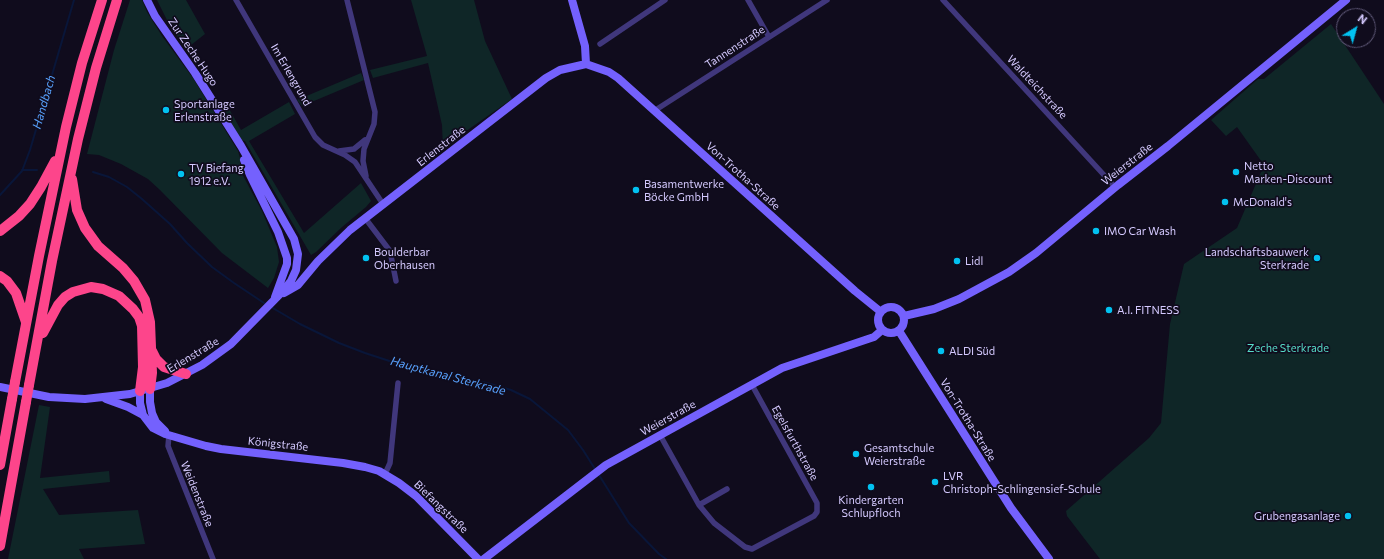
<!DOCTYPE html>
<meta charset="utf-8">
<style>
body{margin:0}
#map{position:relative;width:1384px;height:559px;overflow:hidden;background:#100c1d;font-family:Commissioner,sans-serif}
canvas{display:block}
.north{position:absolute;left:1336px;top:8px;width:40px;height:40px;box-sizing:border-box;background:#100c1d;border:1px solid #5e5877;border-radius:50%;rotate:37deg;font-size:11px;font-weight:700;line-height:16px;text-align:center;color:#d4c9fe}
.north::after{content:'';display:block;margin:auto;width:14px;height:18px;background:#02c2f1;clip-path:polygon(50% 0,100% 100%,50% 72%,0 100%)}
</style>
<div id="map">
<canvas width="1384" height="559"></canvas>
<div class="north">N</div>
</div>
<script>
const ctx = document.querySelector('canvas').getContext('2d');
ctx.lineJoin = 'round';
function paint(path, color) {
  ctx.fillStyle = color;
  ctx.fill(path, 'evenodd');
}
function poly(rows) {
  const path = new Path2D();
  for (const r of rows) {
    if (r.length === 3) {
      path.moveTo(r[0] + r[2], r[1]);
      path.arc(r[0], r[1], r[2], 0, 2 * Math.PI);
      continue;
    }
    path.moveTo(r[0], r[1]);
    for (let i = 2; i < r.length; i += 2) path.lineTo(r[i], r[i + 1]);
  }
  return path;
}
function stroke(path, color, width, dash) {
  ctx.strokeStyle = color;
  ctx.lineWidth = width;
  ctx.lineCap = dash ? 'butt' : 'round';
  ctx.setLineDash(dash || []);
  ctx.stroke(path);
}
function write(font, color, halo, rows, align = 'center') {
  ctx.font = font + ' Commissioner,sans-serif';
  ctx.lineWidth = 3.5;
  ctx.setLineDash([]);
  ctx.textBaseline = 'middle';
  ctx.strokeStyle = halo;
  ctx.fillStyle = color;
  for (const [text, x, y, turn = 0] of rows) {
    ctx.save();
    ctx.translate(x, y);
    ctx.rotate((+turn || 0) * Math.PI / 180);
    ctx.textAlign = isNaN(turn) ? turn : align;
    if (halo) ctx.strokeText(text, 0, 0);
    ctx.fillText(text, 0, 0);
    ctx.restore();
  }
}
paint(poly([
 [130,0,142,0,147,12,162,36,193,78,238,151,240,158,240,170,262,211,277,247,279,262,274,278,268,288,222,253,160,190,148,179,121,164,99,155,87,154,114,50],
 [157,0,186,0,205,34,186,49,169,24],
 [411,0,474,0,485,41,512,99,459,136,443,149,442,125,428,63,373,78,370,70,427,56],
 [1331,24,1384,104,1384,559,1100,559,1067,516,1066,511,1149,438,1161,423,1170,324,1184,264,1237,228,1264,165,1237,127,1226,136,1211,120,1258,79,1264,79],
 [361,73,364,80,302,106,297,100],
 [289,102,295,114,249,141,304,233,361,183,371,201,366,207,342,227,316,252,311,255,245,141,241,140,224,110,228,107,241,130],
 [39,405,50,407,40,478,109,471,110,482,43,489,59,515,138,510,145,544,79,549,84,559,8,559]
]), '#0f2627');
stroke(poly([
 [22,170,37,170],
 [93,172,109,177,127,187,142,199,170,224,187,243,212,267,234,283,267,305],
 [0,195,22,171,30,150,74,0],
 [271,307,300,324,339,343,365,353,417,370,487,383,511,390,530,399,568,430,583,450,595,469],
 [599,475,629,523,659,554,666,559]
]), '#091639', 2);
stroke(poly([
 [236,0,315,137,323,145,345,155,355,162,383,204],
 [347,0,375,112,374,124,364,149,363,161,366,176],
 [748,0,769,37],
 [943,0,1115,187],
 [600,44,665,0],
 [654,111,827,0],
 [339,151,354,149,365,140],
 [365,218,390,251,396,281],
 [169,435,168,446,213,559],
 [660,435,699,505,714,523,745,547,752,549,814,516,817,512,817,503,752,385],
 [385,474,390,463,398,383],
 [699,505,727,489]
]), '#40377c', 5.5);
stroke(poly([
 [572,0,585,46,586,64],
 [586,64,609,72,618,78,855,291,881,312],
 [244,160,250,175,278,232,287,258,287,264,275,297],
 [284,293,298,285,318,261,350,230,546,78,560,70,586,64],
 [891,320,13],
 [904,316,934,309,959,299,1009,272,1036,253,1118,185,1168,146,1346,0],
 [899,331,1011,508,1049,559],
 [0,387,49,397,85,399,130,394,167,383,202,365,231,344,283,291,291,281,296,270,298,254,294,239,241,146,195,73,155,16,147,0],
 [150,389,150,402,152,413,156,422,165,431],
 [140,391,140,403,143,415,153,428,165,434,206,446,221,449,343,463,365,467,379,471,399,483,416,496,478,559],
 [106,399,128,407,143,415],
 [484,559,606,465,782,368,868,339,874,337,882,330]
]), '#7461fd', 8);
stroke(poly([
 [72,179,77,210,85,228,98,246,123,268,134,281,145,300,150,322,152,373,150,389],
 [0,231,19,216,30,204,41,187,55,161],
 [0,276,7,281,16,293,26,322],
 [43,333,58,305,65,297,73,292,91,287,103,289,119,296,133,309,139,317,142,326,143,367,140,391],
 [152,351,156,359,164,367,186,374],
 [15,382,39,256,66,127,82,63,102,0],
 [29,385,52,261,78,139,96,68,117,0],
 [0,465,12,399],
 [0,546,26,402]
]), '#fd458b', 10);
stroke(poly([
 [12,399,15,382],
 [26,402,29,385]
]), '#fd458b', 10);
for (const [x, y, r, color] of [
 [166,110,4,"#02c2f1"],
 [1236,172,4,"#02c2f1"],
 [181,174,4,"#02c2f1"],
 [636,190,4,"#02c2f1"],
 [1225,202,4,"#02c2f1"],
 [1096,231,4,"#02c2f1"],
 [366,258,4,"#02c2f1"],
 [1317,258,4,"#02c2f1"],
 [957,261,4,"#02c2f1"],
 [1109,310,4,"#02c2f1"],
 [941,351,4,"#02c2f1"],
 [856,454,4,"#02c2f1"],
 [935,482,4,"#02c2f1"],
 [871,487,4,"#02c2f1"],
 [1348,516,4,"#02c2f1"]
]) {
  const dot = new Path2D();
  dot.arc(x, y, r, 0, 2 * Math.PI);
  ctx.fillStyle = color;
  ctx.fill(dot);
  stroke(dot, '#100c1d', 1.5);
}
write('11px', '#d4c9fe', '#100c1d', [
 ["Tannenstraße",735,47,-33],
 ["Zur Zeche Hugo",193,52,56],
 ["Im Erlengrund",291,75,60],
 ["Waldteichstraße",1037,87,47],
 ["Erlenstraße",441,146,-38],
 ["Weierstraße",1127,164,-38],
 ["Von-Trotha-Straße",743,176,42],
 ["Erlenstraße",193,355,-31],
 ["Weierstraße",668,418,-29],
 ["Von-Trotha-Straße",968,420,58],
 ["Egelsfurthstraße",795,443,61],
 ["Königstraße",278,444,6],
 ["Weidenstraße",197,494,68],
 ["Biefangstraße",441,507,44]
]);
write('11px', '#d4c9fe', '#100c1d', [
 ["Sportanlage",174,104],
 ["Erlenstraße",174,117],
 ["Netto",1244,166],
 ["Marken-Discount",1244,179],
 ["TV Biefang",189,168],
 ["1912 e.V.",189,181],
 ["Basamentwerke",644,184],
 ["Böcke GmbH",644,197],
 ["McDonald's",1233,202],
 ["IMO Car Wash",1104,231],
 ["Boulderbar",374,252],
 ["Oberhausen",374,265],
 ["Landschaftsbauwerk",1309,252,"right"],
 ["Sterkrade",1309,265,"right"],
 ["Lidl",965,261],
 ["A.I. FITNESS",1117,310],
 ["ALDI Süd",949,351],
 ["Gesamtschule",864,448],
 ["Weierstraße",864,461],
 ["LVR",943,476],
 ["Christoph-Schlingensief-Schule",943,489],
 ["Kindergarten",871,500,"center"],
 ["Schlupfloch",871,513,"center"],
 ["Grubengasanlage",1340,516,"right"]
], 'left');
write('11px', '#56ddc8', '#100c1d', [
 ["Zeche Sterkrade",1288,348]
]);
write('italic 12px', '#58a1fd', '#100c1d', [
 ["Handbach",44,102,-74],
 ["Hauptkanal Sterkrade",448,376,15]
]);
</script>
